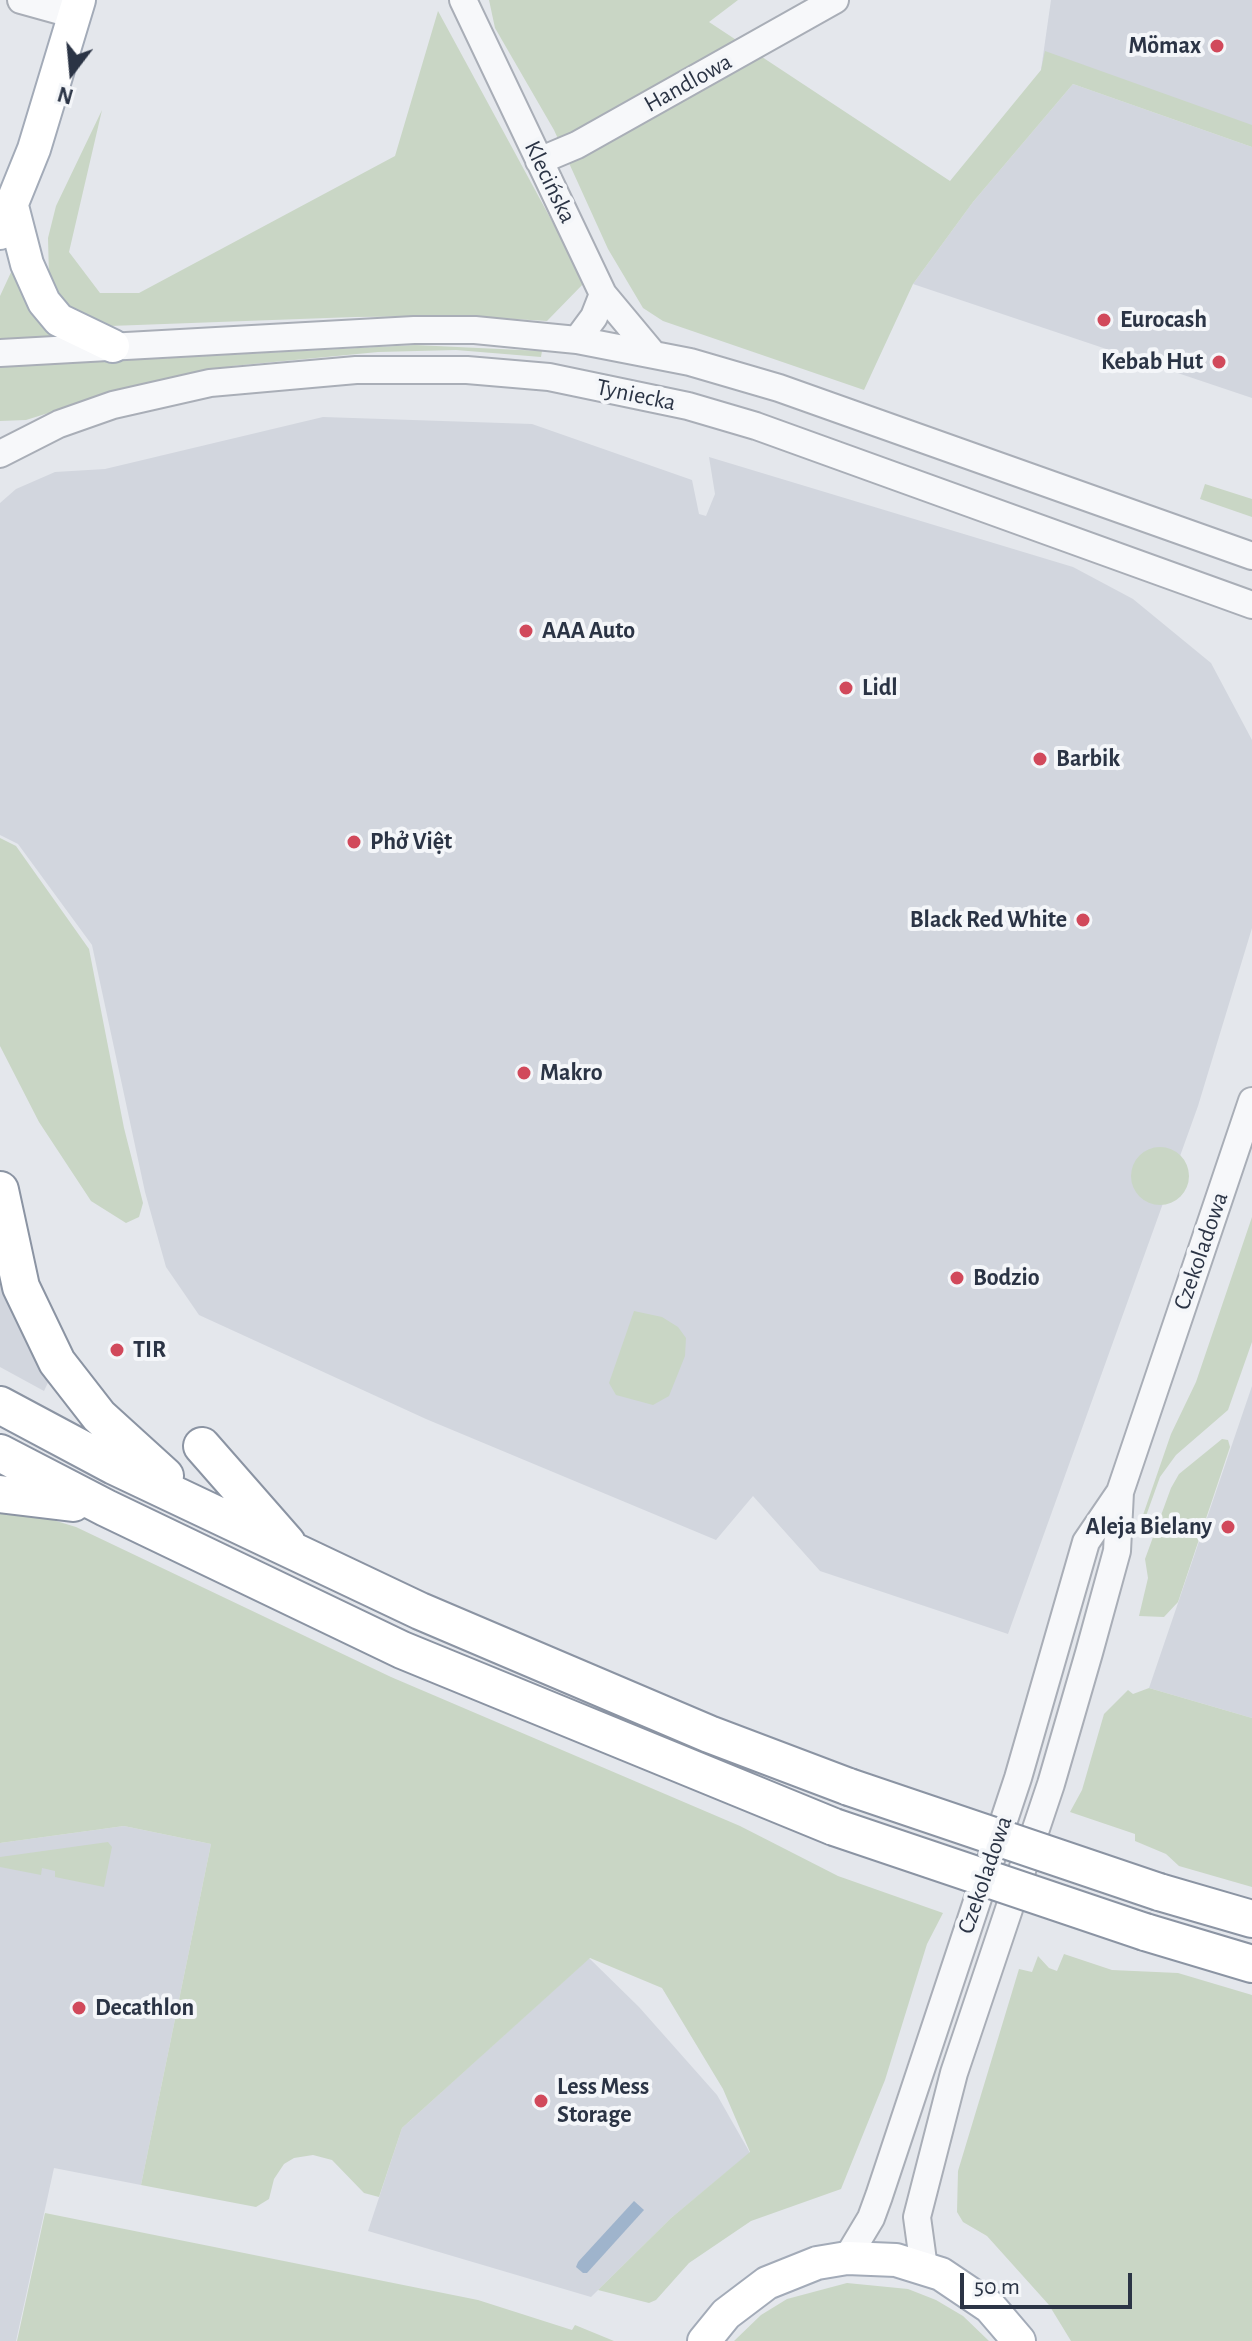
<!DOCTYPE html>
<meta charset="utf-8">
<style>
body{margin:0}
#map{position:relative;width:1252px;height:2341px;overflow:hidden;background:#e4e7ec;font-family:"Alegreya Sans",sans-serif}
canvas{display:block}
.north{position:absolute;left:32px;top:32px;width:80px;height:80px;-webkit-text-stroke:6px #f4f6f9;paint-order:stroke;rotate:196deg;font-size:22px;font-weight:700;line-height:32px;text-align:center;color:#2b3445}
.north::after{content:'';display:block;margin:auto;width:28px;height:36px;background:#2b3445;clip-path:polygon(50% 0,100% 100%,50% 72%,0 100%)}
.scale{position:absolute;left:960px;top:2273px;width:172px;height:36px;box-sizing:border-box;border:4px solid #2b3445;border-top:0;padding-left:10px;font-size:24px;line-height:28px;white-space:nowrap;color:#2b3445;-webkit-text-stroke:6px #f4f6f9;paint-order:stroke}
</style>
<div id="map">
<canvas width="1252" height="2341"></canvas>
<div class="north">N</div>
<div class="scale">50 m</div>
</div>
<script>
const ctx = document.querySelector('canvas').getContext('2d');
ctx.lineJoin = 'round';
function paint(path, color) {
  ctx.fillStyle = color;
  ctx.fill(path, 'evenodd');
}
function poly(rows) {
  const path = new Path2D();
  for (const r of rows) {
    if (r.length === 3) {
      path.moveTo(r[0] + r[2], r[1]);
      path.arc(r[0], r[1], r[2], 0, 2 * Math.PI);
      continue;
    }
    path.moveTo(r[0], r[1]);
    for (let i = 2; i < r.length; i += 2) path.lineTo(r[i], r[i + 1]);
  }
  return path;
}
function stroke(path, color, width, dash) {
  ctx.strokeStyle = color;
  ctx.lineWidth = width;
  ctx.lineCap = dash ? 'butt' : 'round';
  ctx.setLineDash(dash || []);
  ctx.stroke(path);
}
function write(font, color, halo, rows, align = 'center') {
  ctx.font = font + ' "Alegreya Sans",sans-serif';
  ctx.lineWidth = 8;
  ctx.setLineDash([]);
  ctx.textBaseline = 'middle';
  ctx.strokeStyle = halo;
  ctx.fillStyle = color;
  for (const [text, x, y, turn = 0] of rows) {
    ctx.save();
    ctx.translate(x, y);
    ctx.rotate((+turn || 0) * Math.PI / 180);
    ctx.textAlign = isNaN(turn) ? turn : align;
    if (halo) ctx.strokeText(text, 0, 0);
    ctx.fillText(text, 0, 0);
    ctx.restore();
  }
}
paint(poly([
 [1051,0,1252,0,1252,145,1041,70],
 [1073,84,1252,147,1252,398,913,284,973,202],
 [323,417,532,424,692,480,699,514,706,516,715,494,709,457,1073,567,1133,599,1211,663,1252,740,1252,928,1198,1106,1008,1634,820,1571,753,1496,716,1540,426,1419,199,1315,166,1267,145,1192,92,945,18,844,0,835,0,503,16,489,55,472,105,469],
 [0,1239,53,1372,44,1391,0,1367],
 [1252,1386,1252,1718,1149,1688],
 [124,1826,211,1844,141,2185,54,2168,16,2341,0,2341,0,1843],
 [589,1958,639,2007,717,2095,750,2153,671,2218,591,2297,368,2231,402,2128]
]), '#d2d6de');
paint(poly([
 [489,0,738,0,709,22,950,181,1041,70,1045,51,1252,125,1252,147,1073,84,973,202,913,284,864,390,663,321,643,308,608,249,554,130,495,28],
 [438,11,585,282,547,321,465,316,354,317,110,326,81,315,60,298,49,277,48,238,56,206,102,110,69,252,100,293,139,293,395,156],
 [13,268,54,333,53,337,0,341,0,296],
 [415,345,542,351,541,357,456,350,378,352,232,366,125,389,26,420,0,421,0,367],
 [1205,484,1252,499,1252,517,1200,499],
 [0,838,16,846,89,949,124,1128,143,1203,139,1217,126,1223,91,1201,39,1122,0,1046],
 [1160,1176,29],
 [1252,1217,1252,1342,1228,1410,1176,1455,1160,1477,1146,1516,1143,1515,1171,1434,1196,1382],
 [634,1311,662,1317,678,1327,686,1338,685,1356,669,1396,653,1405,616,1395,609,1383],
 [1222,1439,1228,1440,1230,1447,1178,1602,1164,1617,1139,1616,1148,1578,1145,1559,1171,1488,1179,1474],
 [0,1511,30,1513,76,1527,391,1677,740,1826,838,1876,943,1913,927,1944,885,2080,841,2189,751,2221,689,2263,656,2300,649,2303,598,2290,671,2218,750,2152,723,2089,662,1988,590,1958,402,2128,379,2197,364,2193,332,2160,313,2155,294,2158,284,2164,274,2179,269,2199,256,2207,141,2185,211,1844,124,1826,0,1843],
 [1149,1688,1252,1718,1252,1887,1179,1866,1166,1854,1135,1841,1135,1834,1070,1812,1082,1790,1104,1714,1128,1690,1133,1694],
 [108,1842,112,1847,104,1887,55,1877,55,1871,42,1868,41,1875,0,1867,0,1857],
 [1064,1954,1112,1970,1178,1973,1252,1995,1252,2341,1071,2341,1049,2305,987,2236,963,2222,957,2212,958,2171,1019,1969,1032,1972,1038,1956,1049,1968,1057,1971],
 [45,2213,478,2300,572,2330,575,2325,614,2341,17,2341],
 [847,2283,908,2289,936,2300,963,2316,989,2341,734,2341,761,2315,787,2299]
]), '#c9d6c5');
paint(poly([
 [634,2201,644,2210,587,2273,583,2273,576,2267,578,2262]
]), '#9fb4cc');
const minor = poly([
 [21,0,75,15],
 [463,0,603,294,653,354],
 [539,161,577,145,835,0],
 [577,340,594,317,603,294],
 [0,353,414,330,475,330,577,340,690,362,779,388,1252,556],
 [0,454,59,424,113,405,210,383,356,370,467,370,549,377,688,406,756,426,1252,605],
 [847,2258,871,2218,879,2196,1018,1778,1086,1542,1120,1492],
 [924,2268,917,2217,954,2073,1051,1784,1089,1653,1117,1551,1120,1492,1252,1101]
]);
const major = poly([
 [12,206,27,264,44,302,59,320,113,346],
 [0,233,34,149,79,0],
 [704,2341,726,2314,767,2283,817,2263,847,2258,896,2260,941,2274,990,2307,1019,2341]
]);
const highway = poly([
 [0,1190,21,1287,57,1362,99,1416,165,1476],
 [0,1405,114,1466,420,1611,709,1734,849,1787],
 [202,1446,287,1543],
 [0,1453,106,1508,402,1650,834,1827],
 [0,1494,73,1503],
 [1159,1892,1252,1919],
 [1145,1932,1252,1964]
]);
stroke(minor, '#a9aeb7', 30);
stroke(major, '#a3abb8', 36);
stroke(highway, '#8b94a3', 40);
stroke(minor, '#f7f8fa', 26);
stroke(major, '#fff', 32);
stroke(highway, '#fff', 36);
const highwayBridge = poly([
 [849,1787,1159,1892],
 [834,1827,1145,1932]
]);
stroke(highwayBridge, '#8b94a3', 40, []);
stroke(highwayBridge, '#fff', 36);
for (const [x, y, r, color] of [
 [1217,46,8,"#d1495b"],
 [1104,320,8,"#d1495b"],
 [1219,362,8,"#d1495b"],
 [526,631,8,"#d1495b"],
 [846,688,8,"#d1495b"],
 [1040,759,8,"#d1495b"],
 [354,842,8,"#d1495b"],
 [1083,920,8,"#d1495b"],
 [524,1073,8,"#d1495b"],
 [957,1278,8,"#d1495b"],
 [117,1350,8,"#d1495b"],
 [1228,1527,8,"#d1495b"],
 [79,2008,8,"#d1495b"],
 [541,2101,8,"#d1495b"]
]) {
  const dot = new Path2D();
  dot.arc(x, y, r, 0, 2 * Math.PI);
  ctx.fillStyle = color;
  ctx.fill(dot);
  stroke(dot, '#f4f6f9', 3);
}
write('bold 24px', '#2b3445', '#f4f6f9', [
 ["Mömax",1201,46,"right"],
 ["Eurocash",1120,320],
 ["Kebab Hut",1203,362,"right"],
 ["AAA Auto",542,631],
 ["Lidl",862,688],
 ["Barbik",1056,759],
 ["Phở Việt",370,842],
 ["Black Red White",1067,920,"right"],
 ["Makro",540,1073],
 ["Bodzio",973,1278],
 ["TIR",133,1350],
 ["Aleja Bielany",1212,1527,"right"],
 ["Decathlon",95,2008],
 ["Less Mess",557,2087],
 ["Storage",557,2115]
], 'left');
write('24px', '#2b3445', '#f4f6f9', [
 ["Handlowa",688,83,-29],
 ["Klecińska",550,182,64],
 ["Tyniecka",636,395,12],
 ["Czekoladowa",1201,1251,-71],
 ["Czekoladowa",985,1875,-71]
]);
</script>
